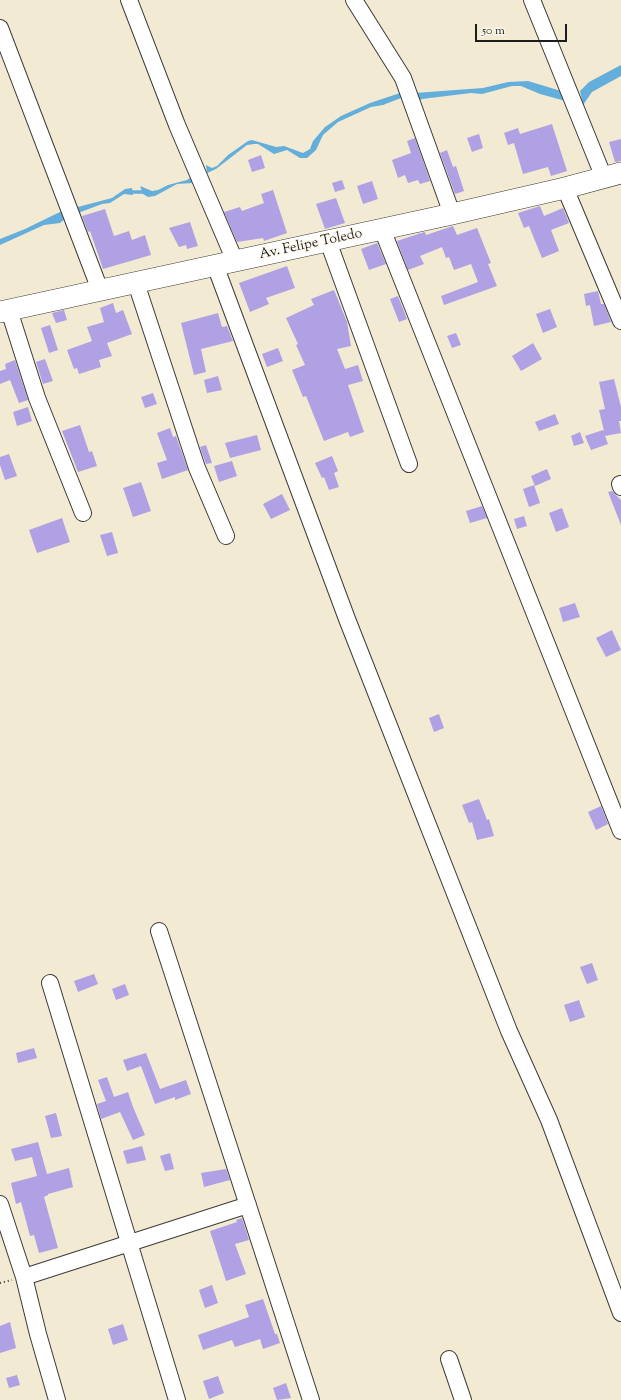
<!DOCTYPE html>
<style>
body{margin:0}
#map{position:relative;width:621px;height:1400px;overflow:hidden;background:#f3ead3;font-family:"Sorts Mill Goudy",serif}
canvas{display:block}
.scale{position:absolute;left:475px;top:24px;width:92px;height:18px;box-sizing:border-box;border:2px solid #1c1c1c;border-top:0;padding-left:5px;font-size:12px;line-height:14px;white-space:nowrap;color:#1c1c1c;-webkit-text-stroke:3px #fbf7ec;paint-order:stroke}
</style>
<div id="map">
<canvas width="621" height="1400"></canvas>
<div class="scale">50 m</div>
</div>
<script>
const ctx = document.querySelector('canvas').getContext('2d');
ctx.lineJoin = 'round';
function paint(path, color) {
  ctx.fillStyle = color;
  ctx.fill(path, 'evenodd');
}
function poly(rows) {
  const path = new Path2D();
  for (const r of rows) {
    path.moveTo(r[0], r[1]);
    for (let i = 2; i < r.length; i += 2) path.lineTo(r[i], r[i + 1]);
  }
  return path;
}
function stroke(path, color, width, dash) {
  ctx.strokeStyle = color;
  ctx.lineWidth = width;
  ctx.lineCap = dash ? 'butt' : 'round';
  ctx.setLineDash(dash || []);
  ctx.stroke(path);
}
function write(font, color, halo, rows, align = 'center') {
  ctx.font = font + ' "Sorts Mill Goudy",serif';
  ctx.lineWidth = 3;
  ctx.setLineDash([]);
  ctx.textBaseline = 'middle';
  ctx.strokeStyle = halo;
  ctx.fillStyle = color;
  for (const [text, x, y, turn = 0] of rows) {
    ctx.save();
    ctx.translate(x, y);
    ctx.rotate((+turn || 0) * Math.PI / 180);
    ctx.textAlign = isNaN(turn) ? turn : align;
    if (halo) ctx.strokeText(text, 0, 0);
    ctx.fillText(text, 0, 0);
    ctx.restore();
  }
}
paint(poly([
 [621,65,621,76,592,92,583,105,580,91,589,82],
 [528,81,561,91,569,102,540,94,521,86,512,86,482,94,471,93,422,99,418,101,415,93,483,88,508,82],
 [400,93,406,99,401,98,383,105,371,107,338,122,323,135,316,150,307,158,300,158,287,150,274,154,258,144,254,144,247,145,216,169,207,173,206,165,212,168,217,166,228,155,248,141,252,140,276,147,284,146,303,153,310,149,313,141,325,127,341,116,370,103],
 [196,174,193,183,177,184,155,196,148,197,143,194,140,186,152,191,158,190,168,185,187,180],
 [132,188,133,195,124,194,110,203,102,204,78,213,74,208,112,198,125,189],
 [62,211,65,219,60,223,44,225,0,245,0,239,25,229]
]), '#64aedc');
stroke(poly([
 [128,192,146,192]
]), '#64aedc', 3.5);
paint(poly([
 [552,124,567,171,551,176,548,167,523,174,514,143,508,145,504,133,518,128,520,134],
 [479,134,483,148,472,152,467,138],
 [415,138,430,181,420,184,418,180,408,183,405,175,398,178,392,160,411,153,407,141],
 [621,139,621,161,615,162,609,142],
 [447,150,453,167,456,166,464,191,455,194,440,153],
 [261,155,265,168,252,172,248,160],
 [342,180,345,189,335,192,332,183],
 [372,181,378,199,363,204,357,186],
 [273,190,287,233,264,241,263,238,237,242,224,212,240,207,242,211,264,203,261,194],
 [336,198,345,223,325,229,316,204],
 [540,206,544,216,563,208,569,223,551,230,559,251,542,258,529,226,524,228,518,213],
 [105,209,114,236,129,231,132,240,145,235,151,255,103,269,90,231,88,232,82,216],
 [190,222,198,246,187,249,186,245,179,247,169,228],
 [453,226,457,235,477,228,491,263,488,264,497,286,444,305,441,296,478,282,471,264,454,270,449,257,446,258,442,247,420,256,424,264,408,270,397,241,421,233,425,232,426,235],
 [377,243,386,264,369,270,361,249],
 [287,266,295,288,266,298,269,304,250,312,239,283],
 [334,290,347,322,351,346,337,349,345,369,358,365,363,381,348,385,364,432,350,437,348,432,324,441,306,396,303,397,292,370,305,365,296,345,298,344,286,318,314,305,311,299],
 [598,291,601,304,604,304,611,322,594,326,590,305,586,306,584,294],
 [398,296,407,319,399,322,390,299],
 [113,303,116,313,123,310,132,334,107,343,112,356,99,360,101,367,79,374,77,368,74,369,67,350,92,341,87,327,104,322,100,308],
 [550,309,557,327,543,333,536,314],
 [64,310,67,320,56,323,52,313],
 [218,313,222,327,227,326,233,341,201,349,206,372,194,375,181,323],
 [50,325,58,350,49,353,41,328],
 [456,333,461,345,452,348,447,336],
 [533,343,542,359,521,371,512,356],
 [278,348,283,361,267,367,262,354],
 [45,359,53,381,43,384,36,362],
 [15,360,28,400,19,403,10,380,0,384,0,371,6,369,5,364],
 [218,376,222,390,207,393,204,380],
 [614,379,621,407,621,421,619,421,621,433,605,436,608,444,591,450,585,436,603,430,604,431,599,410,605,409,599,382],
 [153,393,157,404,145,408,141,397],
 [28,407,32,421,17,426,13,412],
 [555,414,559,424,539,431,535,422],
 [80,425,89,452,92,451,97,466,78,472,62,431],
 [170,428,173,437,176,436,188,470,162,479,157,463,167,460,157,433],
 [580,432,584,443,574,446,571,436],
 [257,435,261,450,230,458,225,443],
 [206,445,212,463,206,464,200,447],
 [9,454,17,476,5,480,0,465,0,457],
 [332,456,338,471,334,473,339,487,329,490,324,477,322,478,315,463],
 [232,461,237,476,219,482,214,466],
 [547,469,551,479,535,486,531,476],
 [141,482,151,511,133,517,123,488],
 [534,485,540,503,529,507,523,489],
 [612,491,621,500,621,525,608,492],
 [282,494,290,510,271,519,263,504],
 [482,506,487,518,470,523,466,511],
 [562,508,569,527,556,532,549,513],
 [524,516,527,526,517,529,514,519],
 [62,518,70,542,37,553,29,530],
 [112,532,118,553,107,556,100,535],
 [575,603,580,617,563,622,559,608],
 [612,630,621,650,606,657,596,638],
 [439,714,444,728,434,732,429,718],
 [479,799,487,820,489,819,494,836,477,840,472,822,469,823,462,805],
 [601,806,608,824,596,830,588,812],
 [592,963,598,980,587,984,580,967],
 [94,974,98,984,78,992,74,981],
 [125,984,129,995,116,1000,112,989],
 [579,1000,585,1017,570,1022,564,1005],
 [34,1048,37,1058,18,1063,16,1053],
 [146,1053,160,1089,186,1080,191,1094,175,1100,175,1097,155,1104,141,1066,127,1071,123,1060],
 [107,1077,114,1097,128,1092,133,1107,145,1135,133,1140,120,1112,101,1119,97,1104,106,1101,98,1080],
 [56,1113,62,1136,51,1138,45,1116],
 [38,1142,47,1174,69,1168,73,1187,48,1194,48,1195,44,1197,58,1248,39,1253,34,1235,30,1236,21,1202,16,1204,11,1183,37,1176,32,1157,15,1161,11,1149],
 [142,1146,146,1160,127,1164,123,1151],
 [170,1153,174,1169,165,1171,160,1156],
 [226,1169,230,1180,204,1187,201,1173],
 [242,1218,249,1240,235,1244,246,1274,226,1281,210,1231,237,1222,236,1220],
 [212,1285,218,1303,205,1308,199,1290],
 [263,1299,275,1334,277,1334,280,1343,263,1349,260,1339,235,1347,232,1340,203,1350,198,1335,249,1317,245,1305],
 [10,1322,16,1348,0,1353,0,1326],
 [123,1324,128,1340,113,1345,108,1329],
 [17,1375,20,1385,9,1388,6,1378],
 [218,1376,224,1393,209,1399,203,1381],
 [286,1383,291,1398,277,1400,273,1388]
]), '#afa1e3');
const minor = poly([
 [129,0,177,125,235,261],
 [354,0,403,78,452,214],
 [532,0,604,178],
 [0,28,100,290],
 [565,188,621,321],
 [382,229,621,831],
 [328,241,409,464],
 [215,265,347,619,509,1031,549,1120,621,1313],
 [136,283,197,468,226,536],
 [9,310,37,398,83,513],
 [620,484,621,487],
 [159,931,311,1400],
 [50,983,177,1400],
 [0,1204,24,1277,38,1334,57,1400],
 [24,1277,248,1205],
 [449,1359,463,1400]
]);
const major = poly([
 [0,312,452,214,565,188,621,173]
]);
stroke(minor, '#3c3b37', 18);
stroke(major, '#3c3b37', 22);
stroke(poly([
 [0,1283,12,1280]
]), '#3c3b37', 2, [1, 3]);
stroke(minor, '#fff', 16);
stroke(major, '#fff', 21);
write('14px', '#1c1c1c', '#fbf7ec', [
 ["Av. Felipe Toledo",311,245,-12]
]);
</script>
